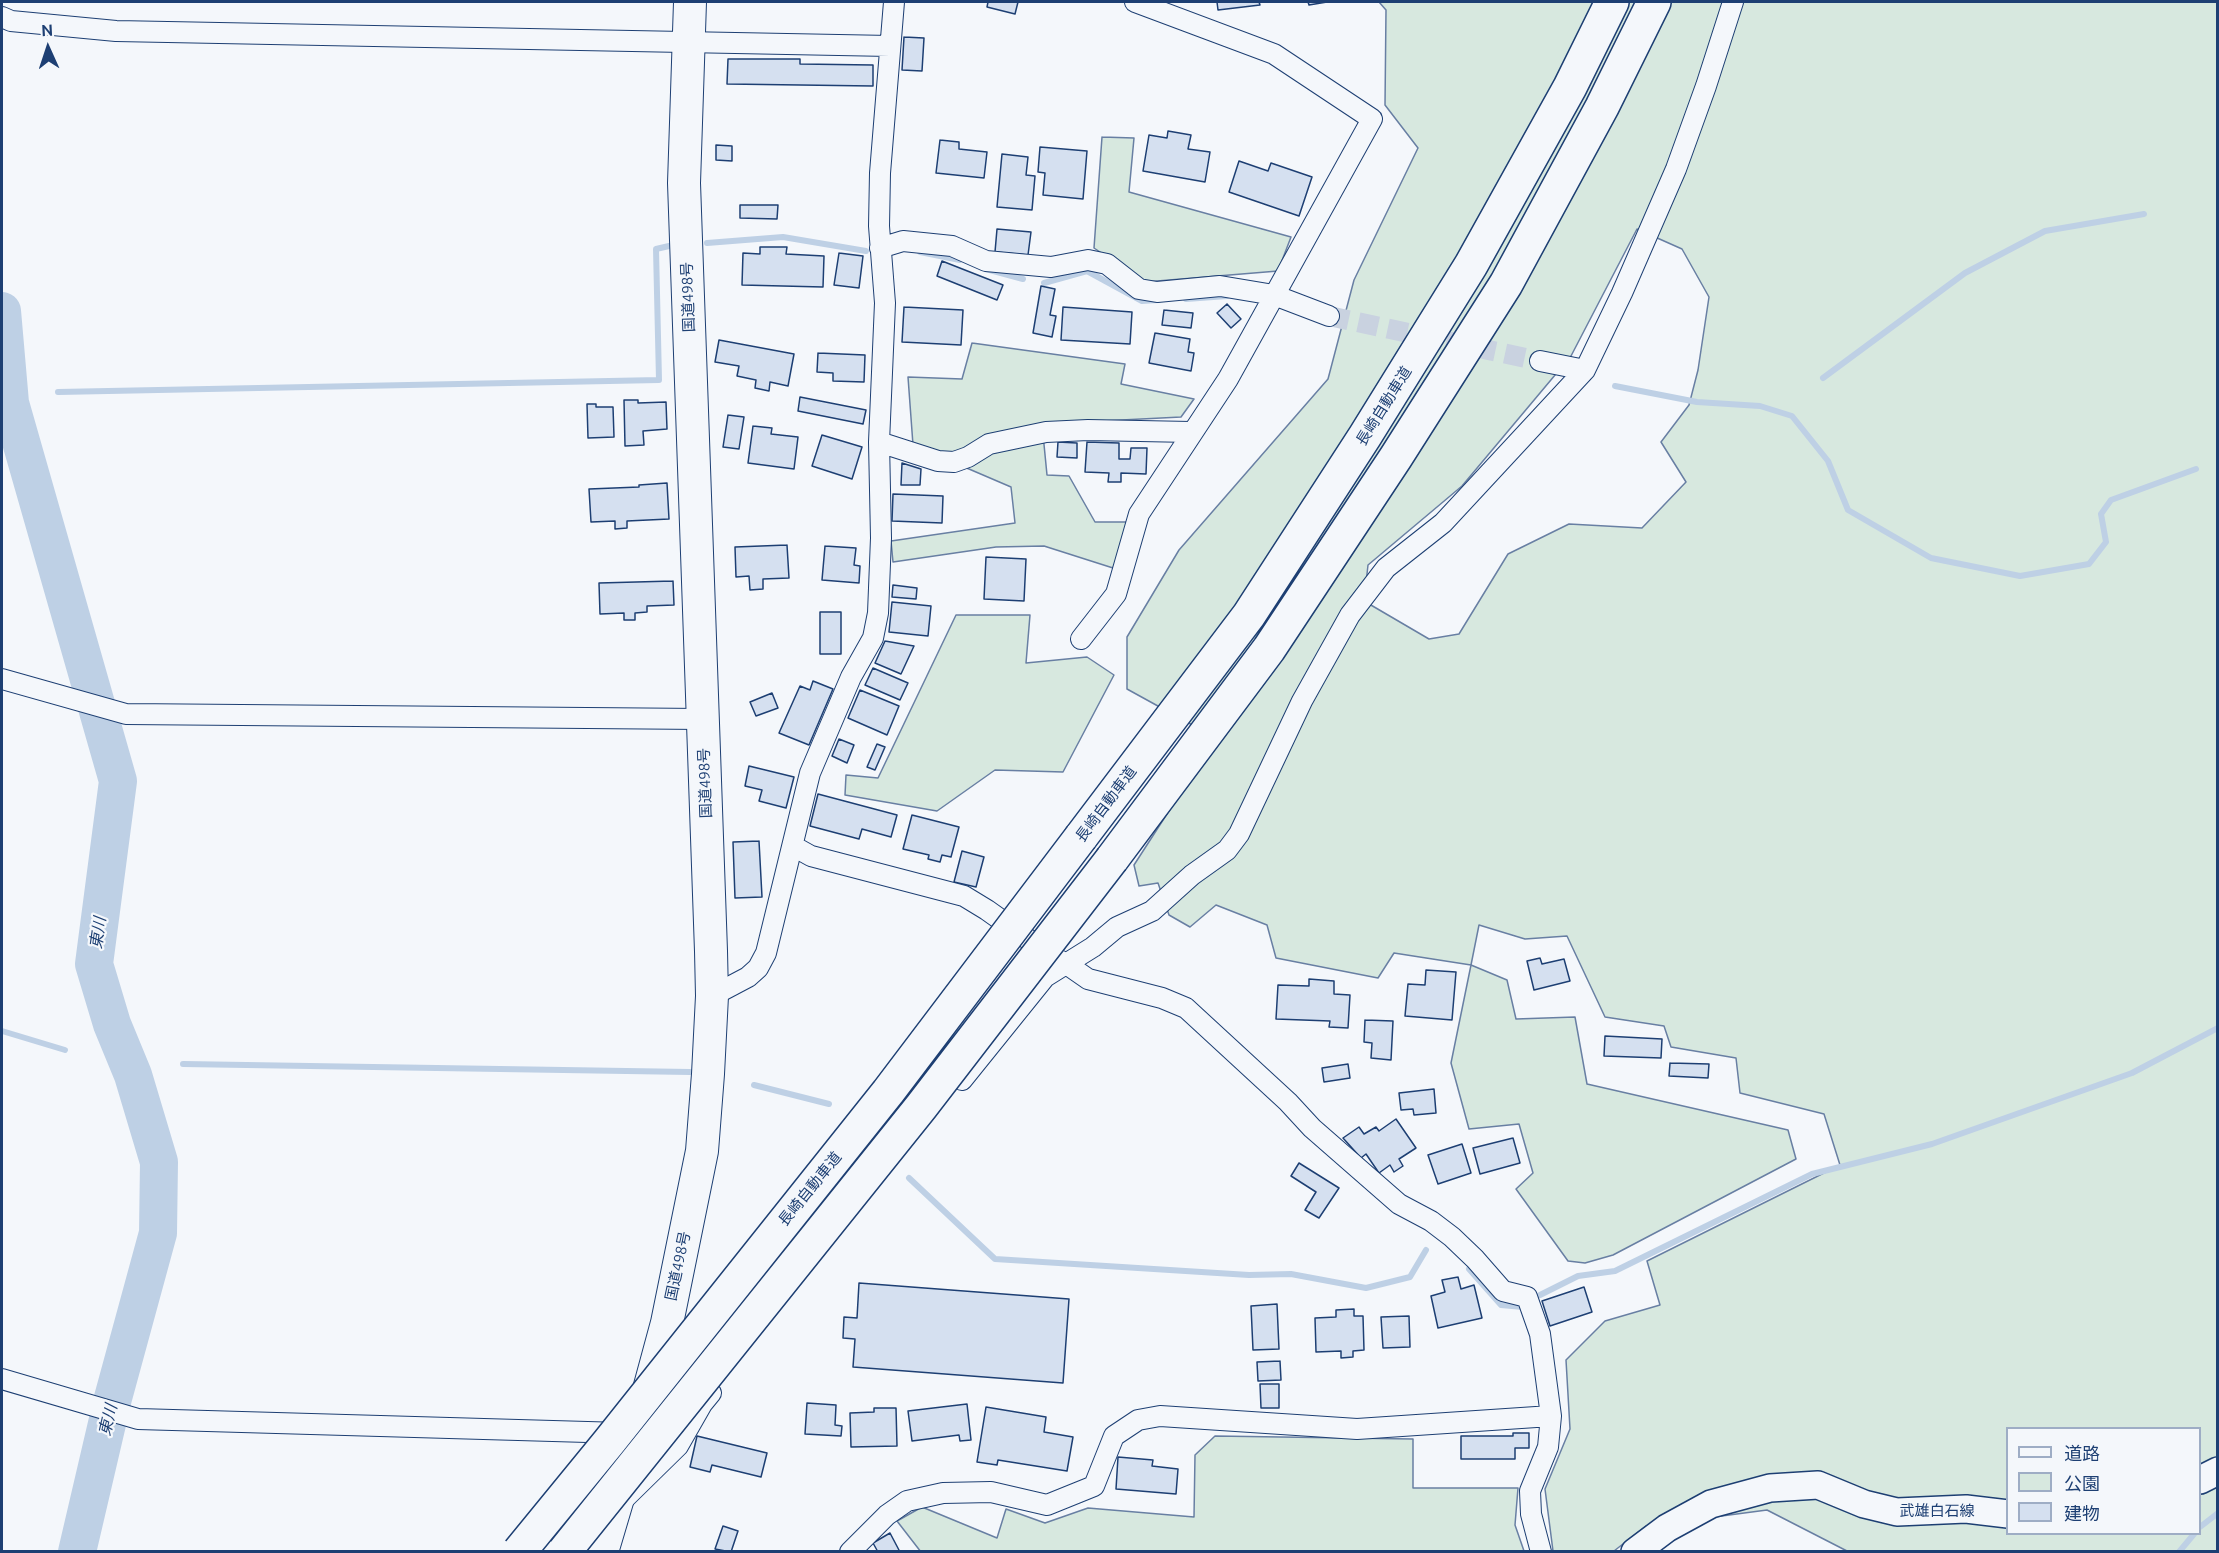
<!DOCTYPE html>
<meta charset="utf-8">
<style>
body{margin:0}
#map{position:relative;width:2219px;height:1553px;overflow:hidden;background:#f4f7fb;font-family:Ubuntu,"Noto Sans JP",sans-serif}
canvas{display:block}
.frame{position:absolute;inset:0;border:3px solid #1d3f73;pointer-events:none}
.legend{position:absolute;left:2006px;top:1427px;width:195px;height:108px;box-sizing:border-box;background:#f4f7fb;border:2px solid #9eadc5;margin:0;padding:8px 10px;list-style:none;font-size:18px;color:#1d3f73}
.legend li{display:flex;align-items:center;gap:12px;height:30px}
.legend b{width:30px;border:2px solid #9eadc5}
.north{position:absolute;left:18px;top:18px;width:60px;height:60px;-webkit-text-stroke:4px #f4f7fb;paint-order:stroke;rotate:357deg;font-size:16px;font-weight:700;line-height:24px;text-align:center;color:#1d3f73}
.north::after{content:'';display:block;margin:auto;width:21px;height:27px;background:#1d3f73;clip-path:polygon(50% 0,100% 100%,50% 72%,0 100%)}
</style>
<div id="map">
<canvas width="2219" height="1553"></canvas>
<div class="frame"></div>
<ul class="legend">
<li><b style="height:8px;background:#f4f7fb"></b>道路</li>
<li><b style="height:16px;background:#d7e8df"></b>公園</li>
<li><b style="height:16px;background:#d5e0f0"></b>建物</li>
</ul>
<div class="north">N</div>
</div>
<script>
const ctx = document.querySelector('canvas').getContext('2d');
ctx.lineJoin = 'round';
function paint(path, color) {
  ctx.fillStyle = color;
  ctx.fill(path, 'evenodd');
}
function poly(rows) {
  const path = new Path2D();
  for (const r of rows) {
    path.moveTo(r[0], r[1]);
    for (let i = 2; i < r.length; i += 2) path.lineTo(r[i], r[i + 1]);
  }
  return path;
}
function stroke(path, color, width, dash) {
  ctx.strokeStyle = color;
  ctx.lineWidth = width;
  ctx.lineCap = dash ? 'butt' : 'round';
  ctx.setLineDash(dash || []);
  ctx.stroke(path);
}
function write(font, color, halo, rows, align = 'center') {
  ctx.font = font + ' Ubuntu,"Noto Sans JP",sans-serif';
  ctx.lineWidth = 4.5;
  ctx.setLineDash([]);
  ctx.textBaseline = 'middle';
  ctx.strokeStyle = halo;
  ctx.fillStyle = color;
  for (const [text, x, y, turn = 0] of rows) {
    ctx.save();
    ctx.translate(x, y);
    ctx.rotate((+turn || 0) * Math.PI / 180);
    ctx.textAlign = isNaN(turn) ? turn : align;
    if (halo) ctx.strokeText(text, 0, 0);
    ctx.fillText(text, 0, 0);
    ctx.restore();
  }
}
const green = poly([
 [1379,2,2217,2,2217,1551,1847,1551,1767,1510,1646,1526,1614,1551,1553,1551,1545,1489,1570,1429,1566,1360,1605,1321,1660,1305,1647,1261,1840,1165,1824,1114,1740,1093,1736,1058,1671,1047,1664,1026,1605,1017,1567,936,1525,939,1479,925,1471,965,1507,980,1516,1019,1575,1017,1587,1084,1788,1130,1796,1159,1613,1255,1585,1263,1568,1261,1516,1189,1533,1173,1519,1124,1469,1129,1451,1063,1471,965,1394,953,1378,978,1276,958,1267,925,1216,905,1190,927,1169,915,1158,883,1139,886,1134,865,1216,738,1127,689,1127,637,1179,550,1328,379,1354,280,1418,148,1385,105,1386,10,1379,2],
 [1637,229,1682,249,1709,297,1698,370,1689,405,1661,442,1686,482,1642,528,1569,524,1508,554,1459,634,1429,639,1364,601,1368,565,1462,486,1571,356,1637,229],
 [2008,1428,2200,1428,2200,1534,2008,1534,2008,1428],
 [1102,137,1134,138,1129,192,1291,237,1278,271,1145,282,1094,248,1102,137],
 [972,343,1125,364,1121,384,1194,399,1181,417,1042,424,1047,475,1069,476,1095,522,1132,522,1113,568,1044,546,996,547,893,562,891,541,1015,523,1011,487,913,445,908,377,962,379,972,343],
 [956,615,1030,615,1026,663,1087,657,1114,675,1063,772,995,770,937,811,845,795,846,775,878,778,956,615],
 [1215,1436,1413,1439,1413,1488,1518,1488,1515,1525,1524,1551,921,1552,897,1521,922,1507,997,1538,1006,1509,1045,1523,1088,1508,1194,1517,1195,1455,1215,1436]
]);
paint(green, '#d7e8df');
stroke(green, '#687fa3', 1.5);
stroke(poly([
 [707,243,783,237,866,251],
 [920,252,960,260],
 [986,269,1023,279],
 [1044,283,1087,271,1142,301,1158,300],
 [1186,299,1227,296],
 [1823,378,1965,273,2045,231,2144,214],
 [1615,386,1697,402,1760,406,1792,416,1828,461,1848,510,1931,558,2020,576,2089,564,2106,542,2101,514,2111,500,2196,469],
 [58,392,659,380,656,249,669,246],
 [2,1031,65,1050],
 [183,1064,690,1072],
 [754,1085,829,1104],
 [909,1178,995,1259,1249,1275,1291,1274,1366,1288,1410,1277,1426,1250],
 [1469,1269,1501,1305,1523,1307],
 [1540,1295,1578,1276,1615,1271,1812,1174,1932,1144,2132,1073,2218,1028],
 [2200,1527,2218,1513],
 [2179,1552,2194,1534]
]), '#bed0e5', 6);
stroke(poly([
 [2,311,10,403,118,781,94,964,112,1024,133,1075,159,1162,158,1233,113,1398,77,1552]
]), '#bed0e5', 38);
const building = poly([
 [988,2,1018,2,1015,14,987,7,988,2],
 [1217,2,1259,2,1260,5,1218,10,1217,2],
 [1308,2,1327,2,1309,5,1308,2],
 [904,37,924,38,922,71,902,70,904,37],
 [728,59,800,59,800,64,873,65,873,86,727,84,728,59],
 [1168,131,1191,135,1188,149,1210,152,1205,182,1143,171,1149,135,1167,138,1168,131],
 [940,140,959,142,959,149,987,152,984,178,936,173,940,140],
 [716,145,732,146,732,161,716,160,716,145],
 [1040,147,1087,151,1083,199,1043,195,1045,173,1038,172,1040,147],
 [1002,154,1028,157,1026,175,1035,176,1032,210,997,207,1002,154],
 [1239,161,1268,171,1271,163,1312,177,1299,216,1229,192,1239,161],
 [740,205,778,205,777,219,740,218,740,205],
 [997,229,1031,232,1028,255,995,252,997,229],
 [760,247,787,247,786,254,824,256,823,287,742,285,743,253,760,254,760,247],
 [839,253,863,256,859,288,834,285,839,253],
 [942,261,1003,285,997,300,937,276,942,261],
 [1041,286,1055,289,1050,315,1056,316,1052,337,1033,333,1041,286],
 [1227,304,1241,319,1231,328,1217,313,1227,304],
 [904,307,963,310,961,345,902,342,904,307],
 [1063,307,1132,312,1130,344,1061,340,1063,307],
 [1164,310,1193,313,1191,328,1162,325,1164,310],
 [1155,333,1190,339,1188,352,1194,353,1191,371,1149,363,1155,333],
 [719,340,794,354,788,386,770,382,769,391,755,388,756,380,737,376,739,366,715,362,719,340],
 [818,353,865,355,864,382,833,381,833,373,817,372,818,353],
 [800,397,866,410,863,424,798,411,800,397],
 [624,400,638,400,638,403,666,402,667,429,643,431,644,445,625,446,624,400],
 [587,404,596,404,596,407,613,407,614,437,588,438,587,404],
 [728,415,744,417,739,449,723,447,728,415],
 [753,426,772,428,771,434,798,437,794,469,748,463,753,426],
 [822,435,862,447,852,479,812,466,822,435],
 [1058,442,1077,443,1077,458,1057,457,1058,442],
 [1087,442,1119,443,1119,459,1130,459,1131,448,1147,448,1146,474,1121,473,1121,482,1108,482,1109,473,1085,472,1087,442],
 [902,463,921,469,920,485,901,485,902,463],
 [667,483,669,519,627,521,627,528,615,529,615,521,591,522,589,489,639,487,639,485,667,483],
 [893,494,943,496,942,523,892,521,893,494],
 [787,545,789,578,763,579,763,589,750,590,749,576,736,577,735,547,787,545],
 [825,546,856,548,854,565,860,566,859,583,822,580,825,546],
 [986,557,1026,559,1024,601,984,599,986,557],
 [673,581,674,605,647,606,647,612,635,613,635,620,624,620,624,613,600,614,599,583,673,581],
 [893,585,917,588,916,599,892,597,893,585],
 [892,602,931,606,928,636,889,632,892,602],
 [820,612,841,612,841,654,820,654,820,612],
 [885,641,914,646,901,674,875,663,885,641],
 [873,668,908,683,900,700,865,685,873,668],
 [813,681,833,689,809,745,779,733,800,686,810,690,813,681],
 [860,690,899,706,887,735,848,718,860,690],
 [772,693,778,708,756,716,750,702,772,693],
 [839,739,854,745,847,763,832,756,839,739],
 [877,744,885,747,875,770,867,767,877,744],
 [749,766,794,777,786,808,759,801,762,790,745,786,749,766],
 [818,794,897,815,891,837,862,829,859,839,810,826,818,794],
 [912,815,959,827,951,857,942,855,940,862,928,859,929,855,903,849,912,815],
 [759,841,762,897,735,898,733,842,759,841],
 [962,851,984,857,976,887,954,882,962,851],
 [1540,958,1542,964,1564,959,1570,981,1534,990,1527,961,1540,958],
 [1426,970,1456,972,1452,1020,1405,1016,1408,984,1425,985,1426,970],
 [1309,979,1334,981,1334,994,1350,995,1348,1028,1329,1027,1330,1021,1276,1019,1278,985,1309,986,1309,979],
 [1365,1020,1393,1021,1391,1060,1371,1058,1372,1043,1364,1042,1365,1020],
 [1605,1036,1662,1039,1661,1058,1604,1056,1605,1036],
 [1670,1063,1709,1064,1708,1078,1669,1076,1670,1063],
 [1348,1064,1350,1078,1324,1082,1322,1068,1348,1064],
 [1434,1089,1436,1113,1414,1115,1413,1109,1401,1110,1399,1093,1434,1089],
 [1396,1119,1416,1148,1399,1159,1403,1166,1394,1172,1390,1165,1379,1173,1366,1154,1361,1158,1343,1138,1359,1127,1364,1134,1376,1127,1379,1131,1396,1119],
 [1513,1138,1520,1163,1480,1174,1473,1148,1513,1138],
 [1462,1144,1471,1173,1438,1184,1428,1155,1462,1144],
 [1299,1163,1339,1188,1319,1218,1305,1210,1316,1192,1291,1176,1299,1163],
 [1458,1277,1461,1289,1474,1285,1482,1318,1438,1328,1431,1296,1445,1292,1442,1280,1458,1277],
 [859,1283,1069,1299,1063,1383,853,1367,855,1339,843,1338,844,1317,857,1318,859,1283],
 [1584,1287,1592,1312,1550,1326,1542,1301,1584,1287],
 [1277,1304,1279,1349,1253,1350,1251,1306,1277,1304],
 [1354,1309,1354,1316,1363,1316,1364,1350,1353,1351,1353,1357,1341,1358,1341,1351,1316,1352,1315,1318,1336,1317,1336,1310,1354,1309],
 [1409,1316,1410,1347,1383,1348,1381,1317,1409,1316],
 [1280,1361,1281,1380,1258,1381,1257,1362,1280,1361],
 [1260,1384,1279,1384,1279,1408,1261,1408,1260,1384],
 [807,1403,836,1405,835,1425,842,1426,841,1436,805,1434,807,1403],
 [967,1404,971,1440,960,1441,959,1435,912,1441,908,1411,967,1404],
 [986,1407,1046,1417,1044,1432,1073,1437,1067,1471,998,1460,997,1465,977,1462,986,1407],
 [874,1408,896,1408,897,1446,851,1447,850,1413,874,1412,874,1408],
 [1513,1433,1529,1433,1529,1448,1515,1448,1515,1459,1461,1459,1461,1436,1513,1436,1513,1433],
 [697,1436,767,1453,761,1477,712,1465,710,1472,690,1467,697,1436],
 [1118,1457,1153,1460,1152,1466,1178,1469,1176,1494,1116,1489,1118,1457],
 [723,1526,738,1531,731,1552,715,1549,723,1526],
 [890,1533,900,1552,878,1552,873,1543,890,1533]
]);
paint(building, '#d5e0f0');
stroke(building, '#1d3f73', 1.5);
stroke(poly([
 [1329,316,1540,361]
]), '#c9d2e0', 20, [20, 10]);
const minor = poly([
 [2,17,11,21,116,31,890,46],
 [880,248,903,241,952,246,986,261,1051,267,1088,260,1107,264,1139,289,1157,292,1220,286,1274,295,1329,316],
 [1540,361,1585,370],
 [879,442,938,461,954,462,968,457,989,444,1046,432,1088,430,1191,432],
 [1081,639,1116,594,1139,514,1228,379,1372,119,1274,54,1135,2],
 [2,679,126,714,702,719],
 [793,846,811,856,964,896,987,910,1053,957,1065,963,1088,979,1162,998,1186,1008,1288,1102,1312,1128,1399,1204,1431,1221,1452,1237,1475,1259,1503,1291,1527,1297,1540,1334,1551,1416,1548,1447,1530,1491,1531,1514,1541,1552],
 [712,996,748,977,758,968,766,953,810,773,851,677,873,638,878,613,881,538,879,442,885,303,879,226,880,173,894,2],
 [962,1080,1045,977,1093,947,1117,927,1152,911,1192,875,1227,850,1239,834,1302,701,1350,615,1386,568,1443,523,1585,370,1622,293,1676,169,1706,86,1733,2],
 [2,1379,138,1419,622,1433],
 [624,1499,678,1446,702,1404,711,1393],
 [850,1552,887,1515,907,1501,943,1493,991,1492,1047,1505,1094,1486,1114,1436,1138,1420,1160,1416,1357,1429,1551,1416]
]);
const secondary = poly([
 [2200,1480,2218,1471],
 [1635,1552,1667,1528,1711,1504,1770,1488,1818,1485,1864,1504,1897,1512,1966,1509,2008,1514]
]);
const trunk = poly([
 [602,1552,637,1434,667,1323,702,1151,708,1074,712,996,711,951,684,183,690,2]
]);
const motorway = poly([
 [1081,837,1249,615,1365,436,1471,265,1570,87,1612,2],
 [1112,859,1269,649,1396,457,1506,284,1602,107,1654,2]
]);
stroke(minor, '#1d3f73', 22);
stroke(secondary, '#1d3f73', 30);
stroke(trunk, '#1d3f73', 34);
stroke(motorway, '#1d3f73', 36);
stroke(minor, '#f4f7fb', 20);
stroke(secondary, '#f4f7fb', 27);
stroke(trunk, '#f4f7fb', 32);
stroke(motorway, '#f4f7fb', 33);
const motorwayBridge = poly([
 [519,1552,609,1442,888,1092,1081,837],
 [564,1552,921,1107,1112,859]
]);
stroke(motorwayBridge, '#1d3f73', 36, []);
stroke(motorwayBridge, '#f4f7fb', 33);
write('15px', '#1d3f73', '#f4f7fb', [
 ["国道498号",688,297,-92],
 ["長崎自動車道",1384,406,-58],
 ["国道498号",705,783,-92],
 ["長崎自動車道",1106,804,-53],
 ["長崎自動車道",810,1189,-51],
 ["国道498号",678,1266,-78],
 ["武雄白石線",1937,1511]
]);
write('italic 16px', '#1d3f73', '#f4f7fb', [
 ["東川",98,933,-82],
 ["東川",108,1420,-77]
]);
</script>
